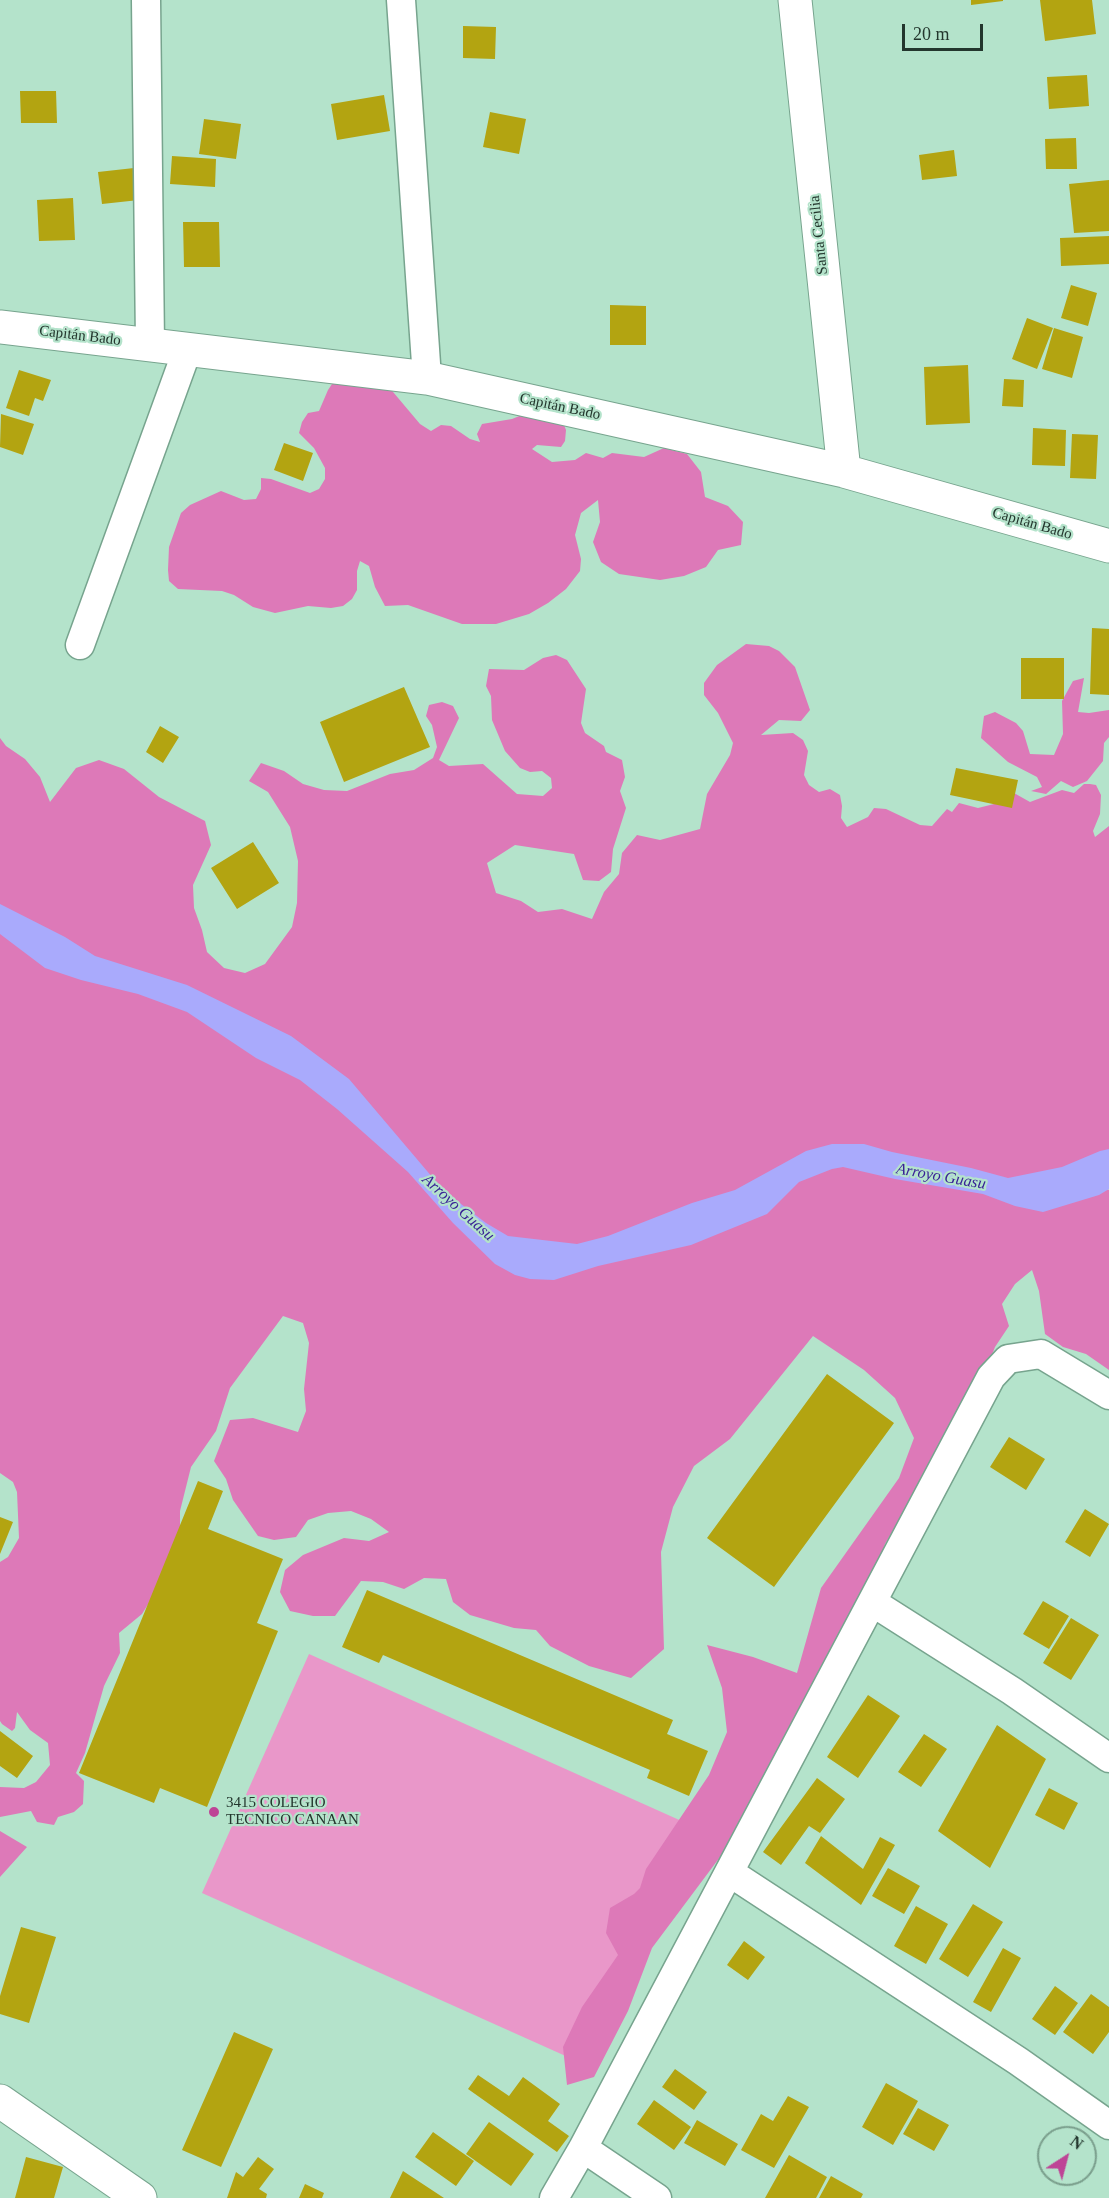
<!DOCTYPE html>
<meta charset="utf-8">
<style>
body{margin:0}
#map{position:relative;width:1109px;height:2198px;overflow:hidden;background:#b4e3cb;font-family:"Times New Roman",serif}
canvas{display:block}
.north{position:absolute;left:1037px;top:2126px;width:60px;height:60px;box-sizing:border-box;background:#b4e3cb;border:2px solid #7a9e8c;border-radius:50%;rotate:36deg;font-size:16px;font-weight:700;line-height:24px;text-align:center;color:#23362d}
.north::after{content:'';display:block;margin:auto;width:21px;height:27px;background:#be4496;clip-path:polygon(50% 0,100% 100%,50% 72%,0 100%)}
.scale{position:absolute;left:902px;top:24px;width:81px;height:27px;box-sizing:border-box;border:3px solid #23362d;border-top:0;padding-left:8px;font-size:18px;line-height:21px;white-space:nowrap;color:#23362d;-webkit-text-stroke:4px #b4e3cb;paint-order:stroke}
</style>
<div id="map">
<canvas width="1109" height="2198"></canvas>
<div class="north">N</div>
<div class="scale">20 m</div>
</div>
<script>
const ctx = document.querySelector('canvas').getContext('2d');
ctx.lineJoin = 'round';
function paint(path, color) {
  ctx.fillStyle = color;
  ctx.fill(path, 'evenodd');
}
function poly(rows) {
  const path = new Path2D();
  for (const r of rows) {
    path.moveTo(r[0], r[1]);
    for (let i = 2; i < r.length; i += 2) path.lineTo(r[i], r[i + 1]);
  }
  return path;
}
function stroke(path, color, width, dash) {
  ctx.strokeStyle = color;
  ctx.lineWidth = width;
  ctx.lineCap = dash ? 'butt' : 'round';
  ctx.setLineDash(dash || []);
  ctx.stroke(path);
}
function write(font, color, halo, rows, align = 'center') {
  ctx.font = font + ' "Times New Roman",serif';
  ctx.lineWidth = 4.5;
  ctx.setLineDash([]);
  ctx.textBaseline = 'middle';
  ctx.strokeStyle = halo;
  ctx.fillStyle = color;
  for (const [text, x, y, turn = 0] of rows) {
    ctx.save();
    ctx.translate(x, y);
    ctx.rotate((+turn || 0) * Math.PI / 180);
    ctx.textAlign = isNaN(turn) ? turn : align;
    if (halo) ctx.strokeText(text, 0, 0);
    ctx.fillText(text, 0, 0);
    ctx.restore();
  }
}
paint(poly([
 [309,1654,686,1823,579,2062,202,1893]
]), '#e997c9');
paint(poly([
 [334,381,388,386,420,424,431,431,441,425,451,426,470,439,480,442,477,434,482,424,512,419,522,415,564,425,566,430,565,441,561,447,537,445,532,449,552,462,575,460,586,453,603,458,612,453,644,457,664,448,687,454,701,472,705,497,728,506,743,522,741,545,718,550,706,567,684,576,660,580,619,574,601,562,593,542,600,522,598,500,581,513,575,535,581,559,580,571,566,589,548,603,529,614,496,624,462,624,408,605,385,606,375,587,369,566,360,561,357,571,357,590,352,599,343,606,331,608,308,606,275,613,253,607,234,595,222,591,178,589,169,581,168,570,169,547,181,513,190,505,221,491,244,500,256,499,261,489,261,478,271,479,310,493,319,489,325,479,325,468,314,448,299,433,302,422,308,413,319,411,328,390],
 [746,644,769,646,779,651,795,667,810,710,801,721,779,720,761,735,793,733,803,740,808,751,804,775,809,785,819,792,830,789,840,795,842,806,841,818,847,827,868,817,874,808,886,809,920,825,932,826,947,809,952,812,959,803,978,808,994,804,1014,793,1030,802,1062,790,1074,793,1084,784,1090,784,1096,785,1101,795,1100,814,1093,831,1095,837,1109,826,1109,1170,1095,1185,1109,1190,1109,1370,1086,1354,1063,1347,1045,1334,1039,1291,1032,1270,1015,1284,1002,1304,1009,1326,995,1347,984,1375,885,1544,872,1588,729,1845,652,1948,628,2011,594,2077,567,2085,563,2047,582,2007,618,1955,606,1933,610,1908,634,1894,640,1888,646,1869,709,1775,727,1732,722,1688,707,1645,753,1657,797,1673,821,1588,899,1478,914,1438,895,1398,864,1370,813,1336,730,1439,694,1466,673,1507,661,1552,664,1649,631,1678,589,1666,550,1646,536,1630,514,1628,470,1615,453,1602,446,1579,424,1578,404,1589,383,1582,361,1581,335,1616,313,1616,290,1611,280,1592,285,1570,303,1555,344,1538,369,1541,389,1532,371,1519,351,1511,328,1513,308,1520,296,1537,274,1540,258,1536,233,1500,226,1479,214,1461,230,1420,253,1418,298,1432,306,1411,304,1389,309,1343,303,1323,283,1316,230,1388,216,1431,191,1467,180,1511,180,1534,165,1577,142,1614,119,1633,120,1653,104,1686,85,1753,76,1773,84,1781,83,1804,74,1812,58,1817,54,1825,37,1822,31,1811,0,1817,0,1787,24,1788,36,1782,50,1765,48,1743,30,1730,17,1712,15,1728,12,1731,2,1724,0,1721,0,1562,8,1557,19,1538,17,1492,13,1482,0,1473,0,738,6,746,25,759,40,777,50,802,76,768,99,760,124,769,159,797,205,821,211,845,193,885,194,908,202,930,207,952,224,968,245,973,265,964,292,927,297,903,298,861,290,827,268,792,249,781,261,763,284,771,303,784,324,790,347,791,390,774,414,770,433,758,437,747,432,725,426,716,429,705,442,702,453,706,459,718,439,760,449,766,483,764,517,794,543,796,552,788,551,778,542,771,530,772,520,768,505,751,492,720,491,696,486,686,489,669,524,670,543,658,556,655,567,660,586,689,581,723,585,733,604,746,606,752,622,760,625,777,620,791,626,808,613,849,611,872,599,881,583,880,574,854,515,845,487,863,496,893,521,901,538,912,562,909,592,919,604,892,619,874,622,853,637,835,660,840,700,829,707,794,730,755,733,743,718,713,704,695,704,683,717,665],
 [1084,678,1078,712,1089,713,1109,710,1109,737,1104,743,1103,761,1087,781,1073,787,1061,781,1046,794,1031,791,1042,787,1037,777,1008,762,981,738,984,716,995,712,1016,723,1023,731,1030,754,1054,755,1063,734,1062,701,1073,681],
 [0,1831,27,1847,0,1877]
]), '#dd79b8');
paint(poly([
 [0,904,65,937,95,956,187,985,291,1036,349,1079,444,1191,486,1223,508,1236,577,1244,608,1236,692,1203,735,1190,806,1151,832,1144,864,1144,892,1152,971,1168,1008,1178,1062,1167,1100,1151,1109,1149,1109,1189,1099,1195,1043,1212,1015,1206,983,1194,895,1179,843,1167,832,1169,799,1182,767,1214,691,1245,598,1266,554,1280,530,1279,515,1275,495,1264,453,1223,408,1172,337,1109,300,1080,256,1058,187,1012,138,994,81,980,45,968,0,934]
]), '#a9aafc');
paint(poly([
 [971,0,1003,0,1003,1,971,5],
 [1040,0,1092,0,1096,34,1045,41],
 [463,26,496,27,495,59,463,58],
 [1087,75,1089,106,1049,109,1047,77],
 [20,91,56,91,57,123,21,123],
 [384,95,390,131,337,140,331,104],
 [490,112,526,119,519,154,483,147],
 [204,119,241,124,236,159,199,154],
 [1076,138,1077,169,1046,169,1045,139],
 [954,150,957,176,922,180,919,155],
 [172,156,216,159,215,187,170,184],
 [134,168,139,200,102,204,98,172],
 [1109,180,1109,231,1074,233,1069,184],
 [73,198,75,240,39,241,37,200],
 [183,222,219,222,220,267,184,267],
 [1109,236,1109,264,1061,266,1060,238],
 [1071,285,1097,293,1088,326,1061,318],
 [610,305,646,306,646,345,610,345],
 [1027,318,1053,328,1037,369,1012,359],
 [1054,328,1083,337,1072,378,1042,369],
 [968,365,970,423,926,425,924,367],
 [19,370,51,380,43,401,35,398,29,416,6,408],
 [1004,379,1024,380,1023,407,1002,406],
 [1,414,34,424,23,455,0,447],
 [1033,428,1066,430,1065,466,1032,465],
 [1072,434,1098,435,1096,479,1070,478],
 [284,443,313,453,303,481,274,470],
 [1092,628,1109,629,1109,695,1090,694],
 [1021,658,1064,658,1064,699,1021,699],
 [404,687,430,747,344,782,320,722],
 [160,726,179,737,163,763,146,752],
 [956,768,1018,780,1012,808,950,795],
 [253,842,279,883,237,909,211,868],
 [827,1374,894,1423,774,1587,707,1538],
 [1009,1437,1045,1459,1026,1490,990,1467],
 [198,1481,223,1491,208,1529,283,1559,257,1623,278,1631,207,1807,160,1788,154,1803,79,1773],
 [1085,1509,1109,1524,1090,1557,1065,1542],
 [0,1517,13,1522,0,1554],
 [367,1590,673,1720,667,1734,708,1751,689,1796,647,1778,650,1770,383,1655,379,1663,342,1647],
 [1043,1601,1069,1616,1049,1649,1023,1634],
 [1071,1618,1099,1635,1071,1680,1043,1663],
 [868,1695,900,1716,858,1778,827,1757],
 [997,1725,1046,1759,990,1868,938,1831],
 [0,1731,33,1756,17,1778,0,1766],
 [924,1734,947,1749,921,1787,898,1772],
 [817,1778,845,1799,820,1833,809,1826,781,1865,763,1852],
 [1049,1788,1078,1803,1064,1830,1035,1815],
 [821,1836,863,1869,880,1837,895,1845,861,1905,805,1863],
 [888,1868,920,1886,904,1914,872,1896],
 [973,1904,1003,1922,968,1977,939,1959],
 [916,1906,948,1924,926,1964,894,1946],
 [21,1927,56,1937,29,2023,0,2014,0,1996],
 [744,1941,765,1957,748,1980,727,1965],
 [1003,1948,1021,1958,991,2012,973,2002],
 [1055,1986,1078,2003,1055,2035,1032,2019],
 [1091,1994,1109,2007,1109,2032,1093,2054,1063,2032],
 [234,2032,273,2049,221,2167,182,2150],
 [675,2069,707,2092,694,2110,662,2087],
 [478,2075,509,2096,523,2077,560,2104,548,2121,569,2136,557,2152,468,2089],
 [886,2083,918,2101,893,2145,862,2127],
 [788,2096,809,2107,774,2168,741,2150,761,2114,773,2121],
 [654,2100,691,2127,674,2150,637,2124],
 [918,2108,949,2125,934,2151,903,2134],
 [697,2120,738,2144,725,2166,684,2143],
 [489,2122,534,2154,511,2186,466,2154],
 [433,2132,474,2161,456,2186,415,2157],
 [789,2155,827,2177,816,2198,765,2198],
 [26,2157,63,2167,54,2198,15,2198],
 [258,2157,274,2169,259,2189,267,2194,266,2198,227,2198,236,2172,243,2177],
 [403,2171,444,2198,390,2198],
 [831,2176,863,2194,861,2198,819,2198],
 [305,2184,324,2193,322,2198,299,2198]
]), '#b3a411');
const minor = poly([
 [146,0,150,344],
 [401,0,427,378],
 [80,645,188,348],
 [872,1602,1012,1691,1109,1758],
 [729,1872,1018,2061,1109,2125],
 [583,2148,657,2198],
 [554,2198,583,2148,991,1377,1008,1359,1041,1354,1109,1395]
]);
const tertiary = poly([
 [795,0,844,471],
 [0,327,427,378,844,471,1109,546]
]);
const secondary = poly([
 [0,2101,140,2198]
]);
stroke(minor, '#77a48e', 31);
stroke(tertiary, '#77a48e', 35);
stroke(secondary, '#77a48e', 35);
stroke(minor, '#fff', 28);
stroke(tertiary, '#fff', 33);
stroke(secondary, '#fff', 33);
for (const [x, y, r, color] of [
 [214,1812,6,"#be4496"]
]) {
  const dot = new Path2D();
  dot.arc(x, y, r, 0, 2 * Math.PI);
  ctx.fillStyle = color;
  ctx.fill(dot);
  stroke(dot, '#b4e3cb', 2);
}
write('15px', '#23362d', '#b4e3cb', [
 ["Santa Cecilia",819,235,-96],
 ["Capitán Bado",80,336,7],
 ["Capitán Bado",560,407,12],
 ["Capitán Bado",1032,524,16]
]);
write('15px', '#23362d', '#b4e3cb', [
 ["3415 COLEGIO",226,1803],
 ["TECNICO CANAAN",226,1820]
], 'left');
write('italic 16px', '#392296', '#b4e3cb', [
 ["Arroyo Guasu",941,1177,10],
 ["Arroyo Guasu",458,1208,42]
]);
</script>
